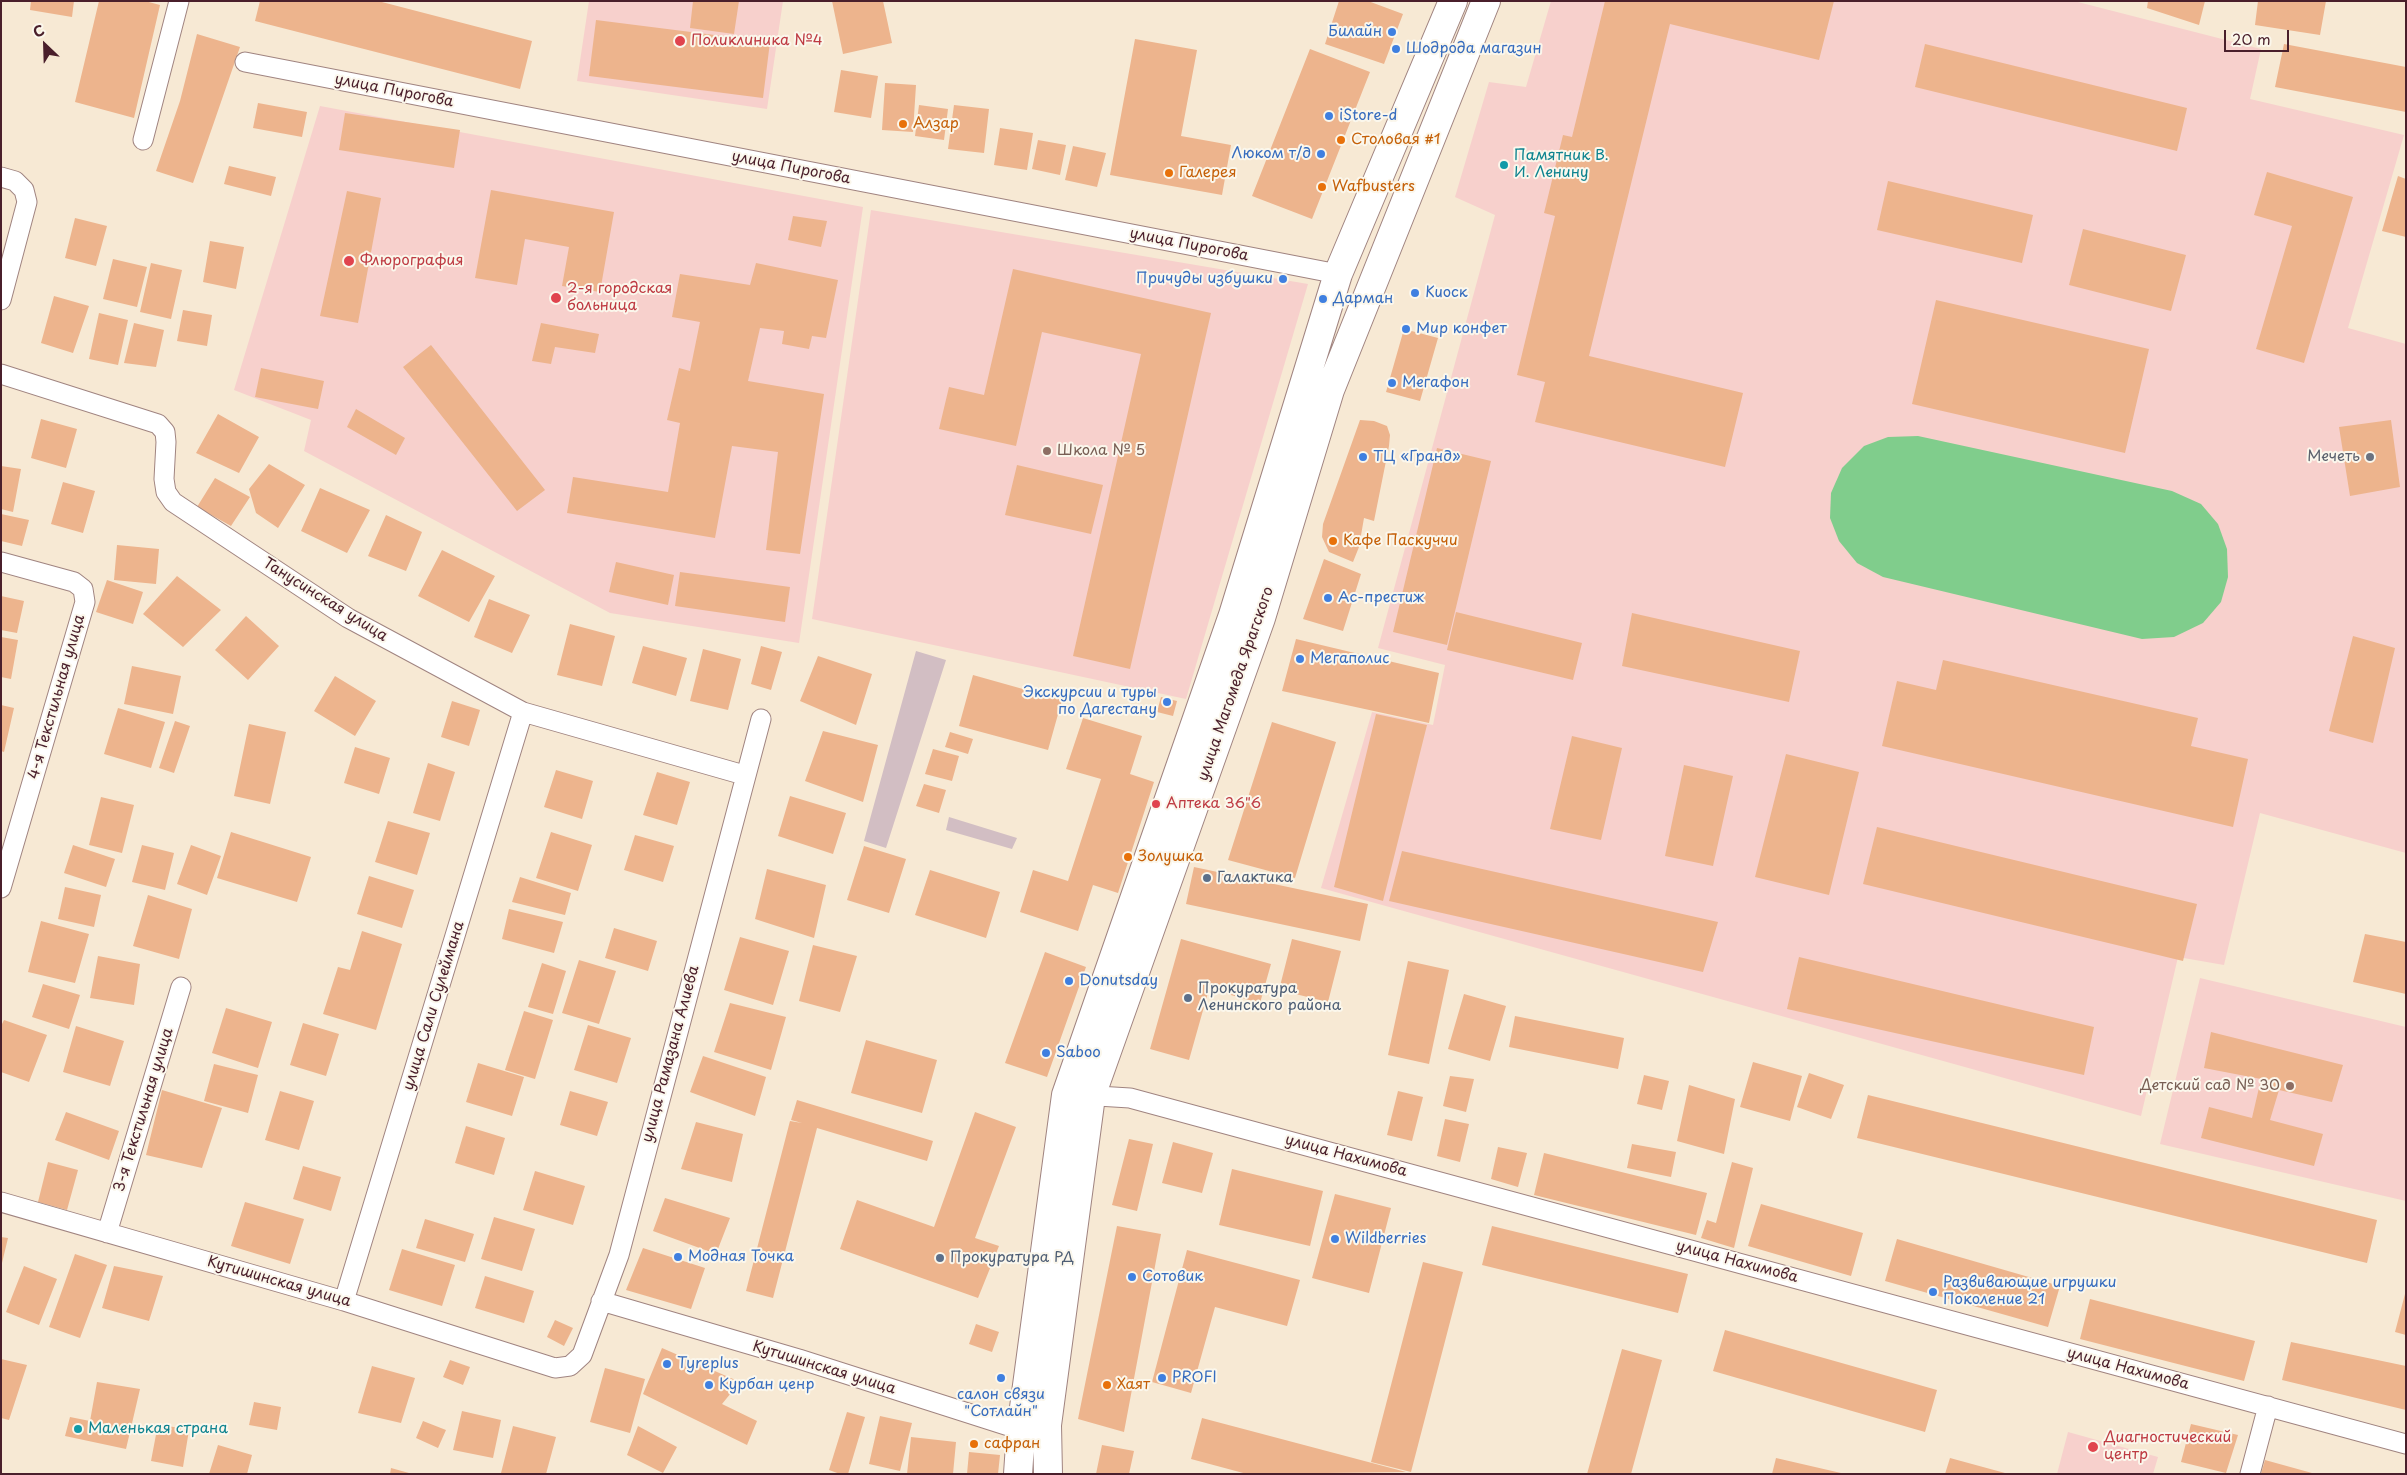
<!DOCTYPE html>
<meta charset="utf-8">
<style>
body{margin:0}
#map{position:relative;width:2407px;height:1475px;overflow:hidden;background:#f7e9d4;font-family:"Playpen Sans",sans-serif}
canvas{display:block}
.frame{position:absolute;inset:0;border:2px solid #4a1f2b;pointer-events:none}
.north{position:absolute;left:20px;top:20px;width:50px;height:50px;-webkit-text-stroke:4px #fbf7ec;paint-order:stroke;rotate:336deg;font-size:14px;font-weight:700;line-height:20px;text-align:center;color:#4a1f2b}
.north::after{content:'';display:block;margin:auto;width:18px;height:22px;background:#4a1f2b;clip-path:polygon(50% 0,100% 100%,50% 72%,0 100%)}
.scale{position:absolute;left:2224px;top:30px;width:65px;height:22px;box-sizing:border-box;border:2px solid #4a1f2b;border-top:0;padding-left:6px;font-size:15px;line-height:18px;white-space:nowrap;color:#4a1f2b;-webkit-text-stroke:4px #fbf7ec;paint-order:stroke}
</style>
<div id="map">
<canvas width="2407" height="1475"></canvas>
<div class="frame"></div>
<div class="north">С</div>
<div class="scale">20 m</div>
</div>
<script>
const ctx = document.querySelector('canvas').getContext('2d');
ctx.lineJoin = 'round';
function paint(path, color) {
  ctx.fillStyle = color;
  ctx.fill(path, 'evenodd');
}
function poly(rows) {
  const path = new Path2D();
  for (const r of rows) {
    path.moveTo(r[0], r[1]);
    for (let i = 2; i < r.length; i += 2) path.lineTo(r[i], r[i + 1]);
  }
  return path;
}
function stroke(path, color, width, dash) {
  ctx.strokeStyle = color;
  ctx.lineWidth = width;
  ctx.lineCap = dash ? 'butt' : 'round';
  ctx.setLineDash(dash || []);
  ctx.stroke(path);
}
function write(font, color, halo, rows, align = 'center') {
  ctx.font = font + ' "Playpen Sans",sans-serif';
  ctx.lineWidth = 4;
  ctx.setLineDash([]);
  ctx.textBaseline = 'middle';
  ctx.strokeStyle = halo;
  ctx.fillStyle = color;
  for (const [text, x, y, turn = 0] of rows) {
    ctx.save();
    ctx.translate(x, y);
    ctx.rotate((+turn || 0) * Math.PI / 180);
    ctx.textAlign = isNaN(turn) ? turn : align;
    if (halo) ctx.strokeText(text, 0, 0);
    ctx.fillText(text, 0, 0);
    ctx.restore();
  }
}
paint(poly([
 [589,1,783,1,767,109,577,81],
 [1551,1,2074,1,2261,49,2250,99,2404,135,2348,328,2406,344,2406,853,2260,813,2224,965,2178,957,2141,1116,1321,888,1372,712,1433,725,1445,665,1378,648,1495,215,1455,197,1489,82,1526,87],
 [320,106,863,207,799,643,610,613,304,451,311,420,234,390],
 [871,210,1308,284,1186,699,812,619],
 [2200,978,2406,1027,2406,1201,2160,1144],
 [2068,1432,2158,1457,2153,1474,2057,1474]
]), '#f7d0cc');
paint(poly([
 [916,651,946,660,886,848,864,841],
 [949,817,1017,838,1012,849,946,830]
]), '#d2bec3');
paint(poly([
 [1918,436,2172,491,2201,504,2218,524,2227,549,2228,577,2221,602,2203,623,2174,637,2142,639,1883,577,1857,563,1839,541,1830,518,1831,493,1842,468,1864,446,1888,437]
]), '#80cd8c');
paint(poly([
 [31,1,74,1,72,17,30,10],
 [99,1,145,1,160,5,134,118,75,102],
 [260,1,378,1,532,41,520,89,255,21],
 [693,1,739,1,734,34,690,28],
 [832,1,883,1,892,43,843,54],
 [1339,1,1368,1,1403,14,1384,64,1325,44],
 [1605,1,1834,1,1819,60,1670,24,1589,356,1743,393,1725,467,1535,422,1545,382,1517,375,1555,216,1544,213,1563,135,1572,137],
 [2148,1,2205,1,2199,25,2147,8],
 [2258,1,2326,1,2320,35,2255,25],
 [596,20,770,42,763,98,589,76],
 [197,34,240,47,193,183,156,171,180,101],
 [1135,39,1197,50,1181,136,1231,145,1222,195,1110,175],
 [1925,44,2187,108,2177,151,1915,87],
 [2284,44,2406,67,2406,112,2275,87],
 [1310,49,1370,72,1312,219,1252,196],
 [841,70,878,76,871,118,834,112],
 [885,83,916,85,913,132,882,130],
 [258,103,307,112,302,137,253,128],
 [919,105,948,109,944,140,915,136],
 [954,105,989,109,984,153,948,149],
 [345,113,460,130,454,168,339,150],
 [1000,128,1033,133,1027,170,994,165],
 [1038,140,1066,145,1060,175,1032,169],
 [1073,146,1106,153,1097,187,1065,180],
 [229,166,276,177,271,196,224,184],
 [2267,172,2353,197,2304,363,2256,349,2292,226,2254,215],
 [2398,176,2406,179,2406,237,2382,231],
 [1888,181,2033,215,2022,263,1877,230],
 [491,190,614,212,600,292,562,286,569,247,525,239,517,285,475,278],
 [347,191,381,198,358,323,320,316],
 [793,216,827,221,821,247,788,240],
 [75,218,107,226,96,266,65,258],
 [2083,229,2186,255,2171,311,2069,285],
 [210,241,244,247,236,289,203,282],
 [113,259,147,267,137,307,103,299],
 [151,263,182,270,171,319,140,312],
 [756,263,838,280,826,338,812,336,809,349,782,344,784,331,760,328,748,381,824,394,800,554,766,550,778,452,732,446,715,538,567,513,573,477,668,492,680,423,667,420,679,368,690,371,700,322,672,317,680,274,750,285],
 [1013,269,1211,313,1130,669,1073,656,1141,354,1042,332,1016,446,939,429,949,387,984,395],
 [54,296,89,306,73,353,41,343],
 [1936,300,2149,349,2125,453,1912,404],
 [183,310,212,315,207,346,177,341],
 [99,313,128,320,118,365,89,359],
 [134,323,164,330,156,367,124,363],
 [541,323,599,334,595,353,555,347,551,364,532,361],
 [1404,329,1438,338,1420,401,1386,392],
 [431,345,545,490,517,511,403,367],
 [261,368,324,381,318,409,255,397],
 [356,409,405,438,396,455,347,427],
 [218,414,259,437,239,473,196,453],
 [41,419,77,429,66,468,31,458],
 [1360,420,1374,421,1387,426,1390,435,1389,446,1374,521,1364,518,1359,547,1353,562,1329,552,1322,537,1323,524],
 [2391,420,2400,487,2350,496,2339,427],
 [1437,448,1491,461,1447,645,1393,632],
 [269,464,305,485,278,528,256,513,249,489],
 [1017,465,1103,485,1091,534,1005,515],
 [1,466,21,469,13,512,1,509],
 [215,478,250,497,231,526,197,507],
 [63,482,95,491,83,533,51,524],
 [320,488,370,510,347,553,301,531],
 [1,514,29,520,22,546,1,541],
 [386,515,422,532,406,571,368,556],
 [117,545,159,549,156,584,114,580],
 [442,550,495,576,469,622,418,596],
 [1324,559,1361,574,1343,631,1303,619],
 [616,562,674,575,668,605,609,592],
 [680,572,790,587,785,622,675,606],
 [177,576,221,610,183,647,143,614],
 [107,580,143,592,133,624,96,612],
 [1,596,24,601,17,633,1,630],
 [489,599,530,615,512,653,474,637],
 [1456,612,1582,643,1573,680,1447,650],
 [1632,613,1800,651,1789,702,1622,666],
 [246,616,279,646,248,680,215,650],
 [570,624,615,636,602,686,557,675],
 [2353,636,2395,648,2373,743,2329,731],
 [1,637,18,640,11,679,1,677],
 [1296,639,1439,673,1429,723,1282,691],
 [643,646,687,658,676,696,632,683],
 [761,646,782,652,771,690,751,684],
 [703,649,741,659,728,710,690,701],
 [818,656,872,674,856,725,800,701],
 [1943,660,2198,718,2191,746,2248,759,2233,827,1882,746,1897,681,1936,690],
 [132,666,181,676,173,714,124,704],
 [973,675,1062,700,1048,750,959,726],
 [335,676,376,701,355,736,314,711],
 [1161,697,1177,701,1173,716,1157,712],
 [452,701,480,710,469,746,441,737],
 [1,705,14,708,4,752,1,751],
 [118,708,165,722,151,768,104,754],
 [1376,714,1427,725,1383,901,1334,887],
 [1083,718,1142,736,1130,774,1154,782,1118,893,1093,885,1078,931,1020,912,1033,870,1068,881,1101,779,1066,769],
 [175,721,190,726,174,773,159,768],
 [1272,722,1336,742,1295,878,1228,860],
 [249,724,286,732,270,804,234,796],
 [823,731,878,745,863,802,805,781],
 [950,732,973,739,968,754,945,747],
 [1572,736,1622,748,1601,840,1550,829],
 [355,747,390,758,379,794,344,783],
 [933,749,959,756,952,781,925,774],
 [1786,754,1859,772,1829,895,1755,877],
 [428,763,455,772,440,821,413,813],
 [1684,765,1733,776,1713,866,1665,856],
 [556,770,593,781,582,819,544,807],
 [657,772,690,782,677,825,643,815],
 [924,784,946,790,939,813,916,806],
 [790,796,846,813,833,854,778,836],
 [101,797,134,805,122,853,89,845],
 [388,821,430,833,417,875,375,862],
 [1877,827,2197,904,2183,961,1863,884],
 [231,832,311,857,297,902,217,878],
 [551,832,592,845,578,891,536,878],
 [635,835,674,846,663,882,624,870],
 [73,845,115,859,106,887,64,873],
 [142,845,174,853,165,890,132,882],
 [191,845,221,856,207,895,177,884],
 [864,846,906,859,889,913,847,900],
 [1402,851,1718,922,1703,972,1389,901],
 [1194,867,1368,904,1360,941,1186,904],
 [767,869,826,885,814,938,755,919],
 [930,870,1000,892,986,938,915,915],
 [369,876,414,890,402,928,357,914],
 [520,877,571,893,565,915,512,902],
 [65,887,101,895,94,927,58,919],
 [148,895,192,909,179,959,133,946],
 [509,909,563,922,554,953,502,939],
 [41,921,89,934,75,983,28,972],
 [614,928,657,941,648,971,605,958],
 [362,931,402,944,376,1030,323,1014,338,967,350,970],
 [2365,934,2406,942,2406,994,2353,982],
 [740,937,789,951,773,1005,724,990],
 [1181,939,1271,964,1260,1003,1209,989,1189,1060,1150,1049],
 [1292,939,1341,951,1328,1002,1279,990],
 [813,945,857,956,840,1012,799,1001],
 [1045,952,1086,967,1047,1077,1005,1063],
 [98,956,140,964,134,1005,90,998],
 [1799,957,2094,1027,2084,1075,1787,1009],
 [579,960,616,971,599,1024,562,1013],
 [1408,961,1449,970,1429,1064,1388,1055],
 [542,963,566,971,553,1014,528,1007],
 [43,984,80,995,69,1029,32,1017],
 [1464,994,1506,1006,1490,1061,1448,1049],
 [730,1003,786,1017,771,1070,714,1052],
 [226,1008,272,1022,258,1068,212,1053],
 [524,1011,553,1020,535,1079,505,1070],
 [1515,1016,1624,1038,1618,1069,1509,1047],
 [4,1020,47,1035,29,1082,1,1072,1,1026],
 [303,1023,339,1034,326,1076,290,1065],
 [588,1025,631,1038,617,1083,574,1070],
 [76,1026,124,1041,110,1086,63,1072],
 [2211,1032,2343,1065,2332,1102,2279,1090,2270,1120,2323,1134,2314,1166,2201,1138,2209,1107,2252,1118,2261,1079,2204,1068],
 [866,1040,937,1060,922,1113,851,1093],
 [703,1056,766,1077,755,1116,690,1092],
 [1753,1062,1802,1076,1790,1121,1740,1107],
 [478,1063,524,1077,512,1116,466,1102],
 [214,1064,258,1075,248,1113,204,1101],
 [1809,1073,1844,1085,1831,1119,1797,1107],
 [1644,1075,1669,1081,1662,1110,1637,1104],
 [1450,1076,1474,1079,1466,1112,1443,1106],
 [1689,1085,1735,1099,1724,1154,1677,1141],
 [162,1090,222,1108,202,1168,146,1155],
 [280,1091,314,1101,299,1150,265,1140],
 [570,1091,608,1102,597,1136,560,1125],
 [1398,1091,1423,1097,1412,1141,1387,1135],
 [1868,1095,2377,1220,2367,1263,1857,1138],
 [797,1100,933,1141,927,1161,817,1128,773,1298,746,1291,790,1121,802,1123,791,1120],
 [66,1112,119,1131,109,1160,55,1140],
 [975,1112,1016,1127,975,1238,999,1246,978,1298,840,1249,857,1200,934,1227],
 [1445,1119,1469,1124,1460,1162,1437,1156],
 [696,1122,743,1134,732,1182,681,1169],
 [466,1126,505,1138,494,1175,455,1163],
 [1129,1139,1153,1144,1137,1211,1112,1205],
 [1173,1142,1213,1153,1202,1193,1162,1183],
 [1632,1144,1676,1152,1671,1177,1627,1168],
 [1498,1147,1527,1153,1518,1187,1491,1179],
 [1544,1153,1707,1193,1696,1235,1534,1195],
 [48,1162,78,1170,67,1210,38,1202],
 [1732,1162,1753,1168,1734,1248,1701,1238,1707,1220,1716,1223],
 [303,1166,341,1177,331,1211,293,1199],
 [1232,1169,1323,1191,1310,1246,1219,1225],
 [535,1171,585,1186,573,1225,523,1210],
 [1335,1194,1391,1208,1369,1293,1312,1278],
 [665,1198,730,1218,716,1254,653,1231],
 [245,1202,304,1219,290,1264,231,1246],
 [1761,1204,1863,1233,1851,1276,1748,1246],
 [494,1217,535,1229,522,1271,481,1259],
 [425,1219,474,1234,465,1262,416,1248],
 [1117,1226,1161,1234,1124,1432,1078,1419],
 [1492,1226,1688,1274,1678,1313,1482,1265],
 [1,1237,8,1238,2,1263,1,1263],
 [1897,1239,2060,1286,2048,1327,1885,1281],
 [643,1248,705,1268,691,1309,626,1290],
 [402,1249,455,1265,442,1306,389,1290],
 [1187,1250,1300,1280,1287,1326,1215,1307,1191,1393,1152,1382],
 [75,1254,107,1265,80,1338,49,1327],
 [1423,1262,1463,1272,1411,1472,1371,1462],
 [24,1266,57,1279,39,1325,6,1312],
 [114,1266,163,1276,149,1321,102,1308],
 [485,1276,534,1291,524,1323,475,1308],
 [2405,1294,2406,1294,2406,1335,2395,1332],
 [2090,1299,2255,1341,2244,1381,2080,1339],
 [555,1320,573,1328,564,1346,547,1337],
 [976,1324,999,1332,992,1352,969,1344],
 [1725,1330,1937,1390,1925,1432,1713,1371],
 [2291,1342,2406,1366,2406,1410,2282,1380],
 [662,1348,740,1382,722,1404,757,1421,747,1445,643,1394],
 [1622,1349,1662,1360,1631,1474,1587,1474],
 [1,1359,27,1365,9,1420,1,1418],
 [450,1360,470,1367,463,1385,443,1377],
 [372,1366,415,1378,401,1423,358,1413],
 [605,1368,645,1379,630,1433,590,1422],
 [97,1382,140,1389,126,1449,65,1436,70,1417,90,1421],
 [254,1402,281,1407,277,1430,249,1425],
 [462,1411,501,1420,493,1458,453,1450],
 [847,1412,865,1417,848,1474,840,1474,829,1470],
 [880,1416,912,1423,900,1471,869,1464],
 [1202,1418,1406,1472,1247,1474,1191,1459],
 [423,1421,446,1430,438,1448,416,1438],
 [158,1424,189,1430,183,1467,151,1461],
 [2191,1424,2238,1435,2226,1473,2181,1462],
 [513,1426,556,1437,546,1474,501,1473],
 [638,1426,677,1447,663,1473,627,1455],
 [911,1437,956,1442,953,1474,907,1474],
 [218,1445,252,1455,247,1474,209,1474],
 [1102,1445,1134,1451,1129,1474,1096,1474],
 [969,1452,1000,1455,998,1474,967,1474],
 [1776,1458,1841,1473,1841,1474,1772,1474],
 [1950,1458,2005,1473,2005,1474,1945,1474],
 [2265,1460,2312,1473,2312,1474,2261,1474],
 [391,1468,409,1473,409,1474,390,1474]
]), '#edb48d');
const minor = poly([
 [245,62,1338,274],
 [143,140,179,1],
 [1,177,15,181,24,190,27,202,1,300],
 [1,374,158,424,165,432,166,442,164,479,166,492,173,502,348,618,523,712,744,775],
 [1,562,74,582,83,589,85,602,1,888],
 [1081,1095,1130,1098,2406,1444],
 [1,1202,344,1301,555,1368,570,1366,582,1355,619,1255,761,719],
 [107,1233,181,987],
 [344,1301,523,712],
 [601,1301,799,1359,1021,1430,1033,1428],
 [2250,1474,2268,1406]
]);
const primary = poly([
 [1018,1474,1021,1430,1066,1095,1233,615,1338,274,1453,1],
 [1048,1474,1047,1425,1091,1096,1261,618,1330,390,1486,1]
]);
stroke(minor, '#a08480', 21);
stroke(primary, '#a08480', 30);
stroke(minor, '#fff', 19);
stroke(primary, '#fff', 28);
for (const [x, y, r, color] of [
 [1392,32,5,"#3f7fe0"],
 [680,41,6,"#e0444e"],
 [1396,49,5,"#3f7fe0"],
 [1329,116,5,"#3f7fe0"],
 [903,124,5,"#e8710a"],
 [1341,140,5,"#e8710a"],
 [1321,154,5,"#3f7fe0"],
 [1504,165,5,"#0f9aa8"],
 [1169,173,5,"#e8710a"],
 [1322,187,5,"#e8710a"],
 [349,261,6,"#e0444e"],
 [1283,279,5,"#3f7fe0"],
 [1415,293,5,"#3f7fe0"],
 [556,298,6,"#e0444e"],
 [1323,299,5,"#3f7fe0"],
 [1406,329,5,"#3f7fe0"],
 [1392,383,5,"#3f7fe0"],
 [1047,451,5,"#8d6e63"],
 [1363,457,5,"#3f7fe0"],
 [2370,457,5,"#6b7280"],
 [1333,541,5,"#e8710a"],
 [1328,598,5,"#3f7fe0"],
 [1300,659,5,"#3f7fe0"],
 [1167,702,5,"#3f7fe0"],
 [1156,804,5,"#e0444e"],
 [1128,857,5,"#e8710a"],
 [1207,878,5,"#5c6f8a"],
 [1069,981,5,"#3f7fe0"],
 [1188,998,5,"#5c6f8a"],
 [1046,1053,5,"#3f7fe0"],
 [2290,1086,5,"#8d6e63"],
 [1335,1239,5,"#3f7fe0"],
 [678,1257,5,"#3f7fe0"],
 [940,1258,5,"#5c6f8a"],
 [1132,1277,5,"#3f7fe0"],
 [1933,1292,5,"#3f7fe0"],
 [667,1364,5,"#3f7fe0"],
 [1001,1378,5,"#3f7fe0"],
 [1162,1378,5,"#3f7fe0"],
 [709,1385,5,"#3f7fe0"],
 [1107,1385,5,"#e8710a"],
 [78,1429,5,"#0f9aa8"],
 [974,1444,5,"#e8710a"],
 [2093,1447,6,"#e0444e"]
]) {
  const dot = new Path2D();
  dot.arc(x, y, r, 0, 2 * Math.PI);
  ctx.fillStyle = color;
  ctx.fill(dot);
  stroke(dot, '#fbf7ec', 2);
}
write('15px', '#366cbe', '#fbf7ec', [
 ["Билайн",1382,32,"right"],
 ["Шодрода магазин",1406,49],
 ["iStore-d",1339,116],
 ["Люком т/д",1311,154,"right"],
 ["Причуды избушки",1273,279,"right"],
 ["Киоск",1425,293],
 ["Дарман",1333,299],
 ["Мир конфет",1416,329],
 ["Мегафон",1402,383],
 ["ТЦ «Гранд»",1373,457],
 ["Ас-престиж",1338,598],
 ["Мегаполис",1310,659],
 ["Экскурсии и туры",1157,693,"right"],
 ["по Дагестану",1157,710,"right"],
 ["Donutsday",1079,981],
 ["Saboo",1056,1053],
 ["Wildberries",1345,1239],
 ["Модная Точка",688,1257],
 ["Сотовик",1142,1277],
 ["Развивающие игрушки",1943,1283],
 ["Поколение 21",1943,1300],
 ["Tyreplus",677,1364],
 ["PROFI",1172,1378],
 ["Курбан ценр",719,1385],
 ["салон связи",1001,1395,"center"],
 ["\"Сотлайн\"",1001,1412,"center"]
], 'left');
write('15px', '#be3a42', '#fbf7ec', [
 ["Поликлиника №4",691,41],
 ["Флюрография",360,261],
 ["2-я городская",567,289],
 ["больница",567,306],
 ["Аптека 36\"6",1166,804],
 ["Диагностический",2104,1438],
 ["центр",2104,1455]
], 'left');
write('15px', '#4a1f2b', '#fbf7ec', [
 ["улица Пирогова",394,91,11],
 ["улица Пирогова",791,168,11],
 ["улица Пирогова",1189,245,11],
 ["Танусинская улица",325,600,32],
 ["улица Магомеда Ярагского",1236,684,-71],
 ["4-я Текстильная улица",57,697,-74],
 ["улица Сали Сулеймана",434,1006,-73],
 ["улица Рамазана Алиева",671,1054,-75],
 ["3-я Текстильная улица",144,1110,-73],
 ["улица Нахимова",1346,1156,15],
 ["улица Нахимова",1737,1262,15],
 ["Кутишинская улица",279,1282,16],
 ["Кутишинская улица",824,1368,17],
 ["улица Нахимова",2128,1369,15]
]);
write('15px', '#c56008', '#fbf7ec', [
 ["Алзар",913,124],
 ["Столовая #1",1351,140],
 ["Галерея",1179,173],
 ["Wafbusters",1332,187],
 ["Кафе Паскуччи",1343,541],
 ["Золушка",1138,857],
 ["Хаят",1117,1385],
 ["сафран",984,1444]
], 'left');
write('15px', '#0d838f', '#fbf7ec', [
 ["Памятник В.",1514,156],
 ["И. Ленину",1514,173],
 ["Маленькая страна",88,1429]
], 'left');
write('15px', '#785e54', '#fbf7ec', [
 ["Школа № 5",1057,451],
 ["Детский сад № 30",2280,1086,"right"]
], 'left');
write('15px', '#5b616d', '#fbf7ec', [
 ["Мечеть",2360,457]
], 'right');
write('15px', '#4e5e75', '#fbf7ec', [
 ["Галактика",1217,878],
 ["Прокуратура",1198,989],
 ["Ленинского района",1198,1006],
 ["Прокуратура РД",950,1258]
], 'left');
</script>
